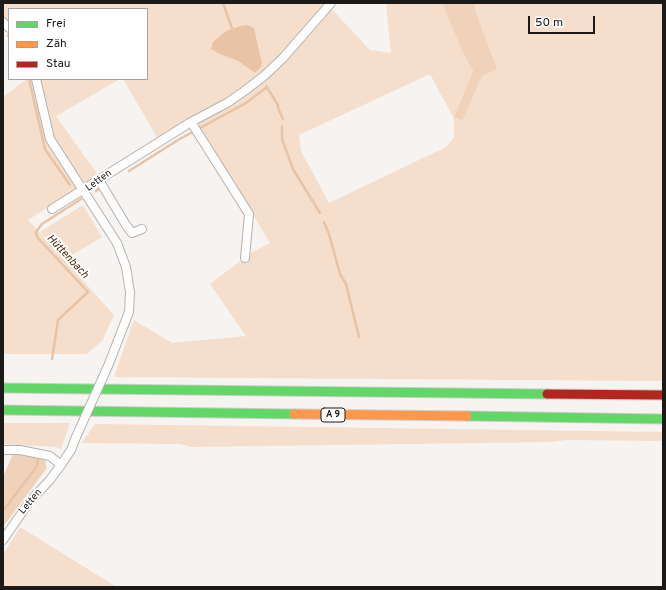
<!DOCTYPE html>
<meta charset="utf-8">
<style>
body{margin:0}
#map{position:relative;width:666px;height:590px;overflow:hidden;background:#f6f3f0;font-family:Overpass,sans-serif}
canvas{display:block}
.frame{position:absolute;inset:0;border:4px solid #1c1a19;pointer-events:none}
.legend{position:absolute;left:8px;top:8px;width:140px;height:72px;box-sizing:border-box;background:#fff;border:1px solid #a4a3a3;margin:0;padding:5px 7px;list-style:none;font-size:12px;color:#1c1a19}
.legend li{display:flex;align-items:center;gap:8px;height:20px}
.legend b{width:20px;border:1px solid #a4a3a3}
.scale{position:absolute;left:528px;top:16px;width:67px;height:18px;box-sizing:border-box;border:2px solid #1c1a19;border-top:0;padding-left:5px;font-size:12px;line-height:14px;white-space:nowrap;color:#1c1a19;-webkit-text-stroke:3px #fff;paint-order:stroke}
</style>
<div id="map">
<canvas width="666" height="590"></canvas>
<div class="frame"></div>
<ul class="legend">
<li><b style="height:5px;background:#63d668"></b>Frei</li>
<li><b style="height:5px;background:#ff974d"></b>Zäh</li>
<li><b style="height:5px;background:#b3261e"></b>Stau</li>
</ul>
<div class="scale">50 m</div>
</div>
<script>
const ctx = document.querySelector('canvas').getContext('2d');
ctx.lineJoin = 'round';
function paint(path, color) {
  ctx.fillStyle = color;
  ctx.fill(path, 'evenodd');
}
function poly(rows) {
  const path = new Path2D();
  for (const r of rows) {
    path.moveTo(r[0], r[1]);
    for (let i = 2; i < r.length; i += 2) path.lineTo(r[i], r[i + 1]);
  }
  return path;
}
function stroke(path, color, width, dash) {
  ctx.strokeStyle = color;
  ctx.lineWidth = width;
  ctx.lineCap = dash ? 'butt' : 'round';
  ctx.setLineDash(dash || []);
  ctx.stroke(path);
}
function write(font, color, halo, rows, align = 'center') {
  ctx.font = font + ' Overpass,sans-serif';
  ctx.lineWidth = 4;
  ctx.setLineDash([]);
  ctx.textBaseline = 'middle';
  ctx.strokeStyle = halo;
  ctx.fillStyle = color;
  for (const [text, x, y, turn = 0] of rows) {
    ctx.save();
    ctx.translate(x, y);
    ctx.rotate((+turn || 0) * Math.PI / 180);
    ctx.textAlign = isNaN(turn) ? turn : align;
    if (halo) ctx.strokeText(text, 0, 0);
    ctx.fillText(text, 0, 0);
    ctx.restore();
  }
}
paint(poly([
 [3,3,326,3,370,50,391,53,386,3,442,3,463,53,473,71,454,117,461,121,482,76,477,16,474,3,663,3,663,381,114,377,134,320,172,343,246,336,210,284,251,253,270,243,198,123,161,144,123,79,147,79,147,9,9,9,9,25,3,19],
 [254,28,262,63,261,67,255,73,238,61,222,55],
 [430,74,454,119,454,137,446,147,329,203,301,151,299,135],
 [27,79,120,79,56,116,98,175,28,220,114,315,102,341,87,354,3,354,3,97],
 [83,205,102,237,64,260,40,232],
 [3,423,70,423,61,449,55,447,3,444],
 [95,424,663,432,663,441,566,440,552,442,191,447,180,444,82,443],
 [20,527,115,586,115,587,3,587,3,555]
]), '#f5dfcc');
paint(poly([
 [442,3,474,3,477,16,497,69,482,76,462,121,454,117,473,71,463,53],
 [13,454,44,458,47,468,3,527,3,477]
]), '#efd2b9');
paint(poly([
 [247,25,254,28,262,63,261,67,255,73,238,61,222,55,211,49,213,42,226,31,240,26]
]), '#e8c3a5');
stroke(poly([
 [223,3,233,31],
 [8,35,9,37],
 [29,79,45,149,70,185],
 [266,86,278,105,278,108,283,119],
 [282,126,282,139,293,169,320,213],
 [129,171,178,140,246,103,267,87],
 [96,191,100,188],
 [324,222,329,234,340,274,346,284,359,337],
 [52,359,58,320,88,292,37,237,36,232,42,224,81,199],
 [3,511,37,466,38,460]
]), '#e8c3a5', 2.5);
const street = poly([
 [3,22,9,28],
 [36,79,50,139,117,243,126,267,130,292,129,312,108,366],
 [191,122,249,214,245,258],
 [99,180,126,225,132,233,142,229],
 [52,209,191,122,227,103,243,92,264,76,283,58,331,3],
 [3,450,20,450,50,456,61,465],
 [3,540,30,501,49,481,61,465,71,450,76,437]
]);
const fast = poly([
 [3,388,547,394],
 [3,410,294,414],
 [467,416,663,419]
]);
const slow = poly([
 [294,414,467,416]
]);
const jam = poly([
 [547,394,663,395]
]);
stroke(street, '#b4b2b0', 10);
stroke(fast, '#cecdcb', 11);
stroke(slow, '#cecdcb', 11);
stroke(jam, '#cecdcb', 11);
stroke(street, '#fefdfd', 8);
stroke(fast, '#63d668', 9);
stroke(slow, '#ff974d', 9);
stroke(jam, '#b3261e', 9);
const streetBridge = poly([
 [76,437,108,366]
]);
stroke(streetBridge, '#b4b2b0', 10, []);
stroke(streetBridge, '#fefdfd', 8);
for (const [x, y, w] of [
 [333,415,24]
]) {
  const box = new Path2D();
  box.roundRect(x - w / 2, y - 7, w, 14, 3);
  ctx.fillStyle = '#fff';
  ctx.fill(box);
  stroke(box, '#1c1a19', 1);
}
write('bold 9px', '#1c1a19', null, [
 ["A 9",333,415]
]);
write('10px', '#1c1a19', '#fff', [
 ["Letten",99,181,-36],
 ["Letten",31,502,-50]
]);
write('italic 11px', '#4e2c0a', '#fff', [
 ["Hüttenbach",67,257,47]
]);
</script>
